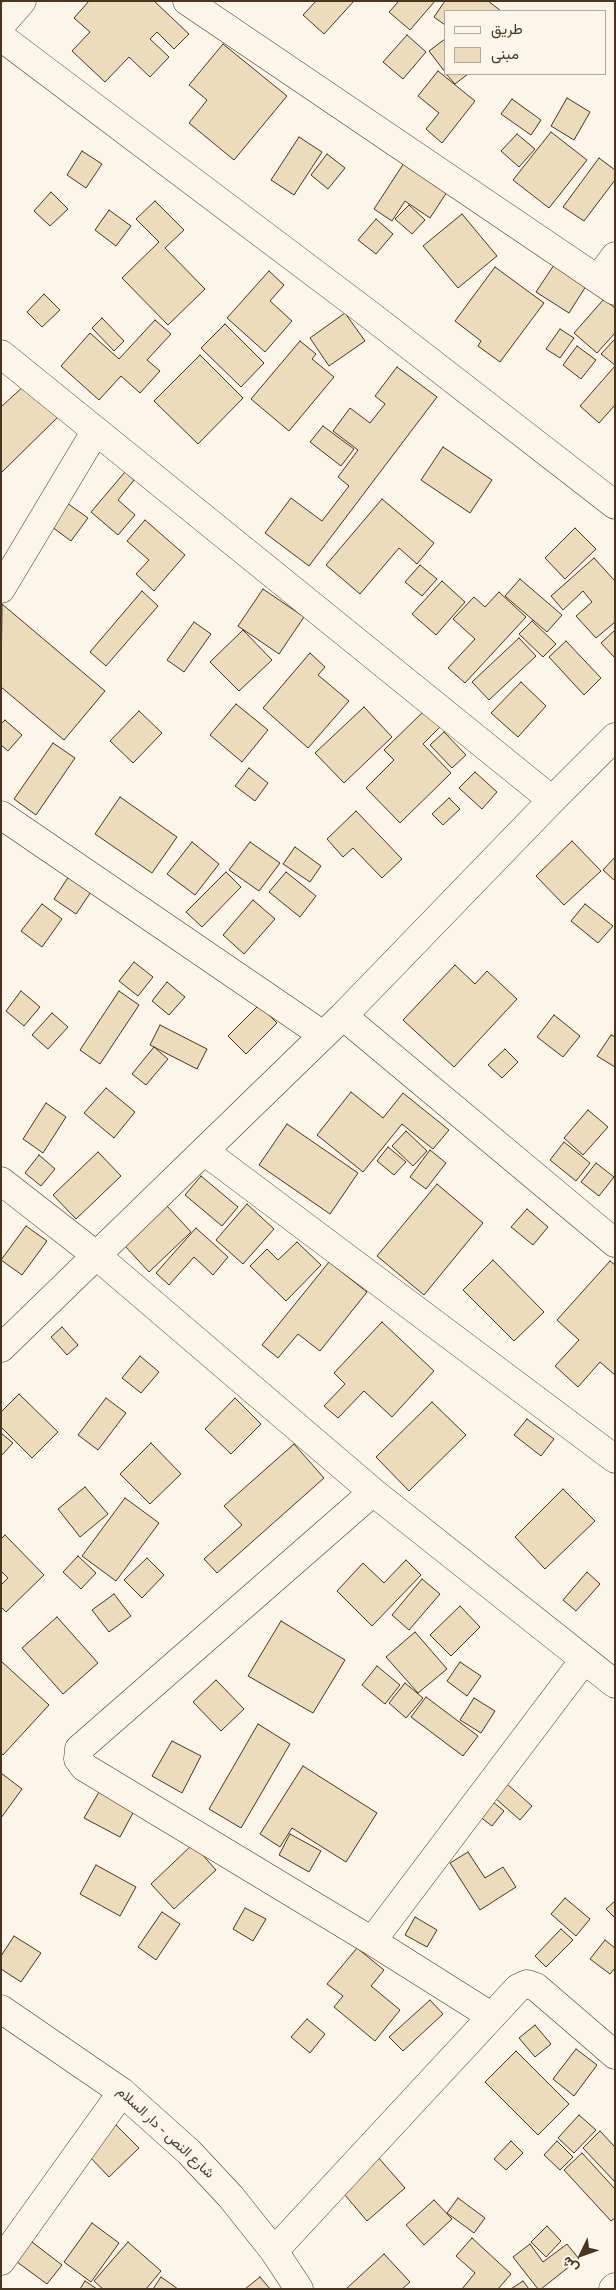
<!DOCTYPE html>
<meta charset="utf-8">
<style>
body{margin:0}
#map{position:relative;width:616px;height:2290px;overflow:hidden;background:#fbf6e9;font-family:"Titillium Web",Vazirmatn,sans-serif}
canvas{display:block}
.frame{position:absolute;inset:0;border:2px solid #4a3520;pointer-events:none}
.legend{position:absolute;left:444px;top:10px;width:162px;height:65px;box-sizing:border-box;background:#fbf6e9;border:1px solid #b4a999;margin:0;padding:6px 9px;list-style:none;font-size:15px;color:#4a3520}
.legend li{display:flex;align-items:center;gap:10px;height:25px}
.legend b{width:25px;border:1px solid #b4a999}
.north{position:absolute;left:556px;top:2230px;width:50px;height:50px;-webkit-text-stroke:4px #fbf6e9;paint-order:stroke;rotate:228deg;font-size:14px;font-weight:700;line-height:20px;text-align:center;color:#4a3520}
.north::after{content:'';display:block;margin:auto;width:18px;height:22px;background:#4a3520;clip-path:polygon(50% 0,100% 100%,50% 72%,0 100%)}
</style>
<div id="map">
<canvas width="616" height="2290"></canvas>
<div class="frame"></div>
<ul class="legend">
<li><b style="height:6px;background:#fbf6e9"></b>طريق</li>
<li><b style="height:14px;background:#ecdcbc"></b>مبنى</li>
</ul>
<div class="north">ش</div>
</div>
<script>
const ctx = document.querySelector('canvas').getContext('2d');
ctx.lineJoin = 'round';
function paint(path, color) {
  ctx.fillStyle = color;
  ctx.fill(path, 'evenodd');
}
function poly(rows) {
  const path = new Path2D();
  for (const r of rows) {
    path.moveTo(r[0], r[1]);
    for (let i = 2; i < r.length; i += 2) path.lineTo(r[i], r[i + 1]);
  }
  return path;
}
function stroke(path, color, width, dash) {
  ctx.strokeStyle = color;
  ctx.lineWidth = width;
  ctx.lineCap = dash ? 'butt' : 'round';
  ctx.setLineDash(dash || []);
  ctx.stroke(path);
}
function write(font, color, halo, rows, align = 'center') {
  ctx.font = font + ' "Titillium Web",Vazirmatn,sans-serif';
  ctx.lineWidth = 4;
  ctx.setLineDash([]);
  ctx.textBaseline = 'middle';
  ctx.strokeStyle = halo;
  ctx.fillStyle = color;
  for (const [text, x, y, turn = 0] of rows) {
    ctx.save();
    ctx.translate(x, y);
    ctx.rotate((+turn || 0) * Math.PI / 180);
    ctx.textAlign = isNaN(turn) ? turn : align;
    if (halo) ctx.strokeText(text, 0, 0);
    ctx.fillText(text, 0, 0);
    ctx.restore();
  }
}
const building = poly([
 [89,1,154,1,189,34,174,49,157,32,150,39,169,57,150,77,129,57,105,82,72,51,90,32,74,18,89,1],
 [316,1,354,1,324,34,303,15,316,1],
 [399,1,435,1,410,30,389,12,399,1],
 [445,1,488,1,501,11,445,11,445,25,434,17,445,1],
 [407,35,426,52,403,79,383,62,407,35],
 [445,39,445,72,429,51,445,39],
 [223,44,287,96,234,160,189,123,207,100,189,85,223,44],
 [438,71,475,101,442,143,426,129,439,113,418,96,438,71],
 [446,74,468,74,455,84,446,74],
 [567,98,590,112,574,140,551,126,567,98],
 [512,99,541,120,531,135,501,114,512,99],
 [551,132,587,160,549,208,513,180,551,132],
 [517,134,535,149,519,167,501,151,517,134],
 [299,137,322,152,294,195,271,180,299,137],
 [82,151,102,164,86,188,67,175,82,151],
 [327,154,345,168,328,189,311,175,327,154],
 [599,158,615,170,615,180,584,221,563,207,599,158],
 [404,163,447,192,430,218,405,201,392,221,374,209,404,163],
 [51,192,68,209,50,226,34,211,51,192],
 [155,201,184,230,165,248,205,289,168,325,122,278,159,242,136,219,155,201],
 [409,205,425,220,412,234,395,219,409,205],
 [109,210,131,226,116,246,95,230,109,210],
 [462,214,497,256,458,288,423,246,462,214],
 [376,219,393,234,376,254,358,240,376,219],
 [554,265,586,286,569,313,536,292,554,265],
 [495,267,544,303,500,362,478,346,481,341,455,321,495,267],
 [269,271,284,285,270,301,292,321,265,352,227,318,269,271],
 [44,294,60,310,42,327,27,312,44,294],
 [604,299,615,308,615,333,597,353,574,333,604,299],
 [345,313,365,341,329,366,310,338,345,313],
 [102,318,124,341,114,351,92,328,102,318],
 [155,320,171,334,147,360,160,371,140,393,121,376,99,400,61,366,90,333,119,359,155,320],
 [225,324,264,363,241,387,201,348,225,324],
 [560,329,574,338,560,358,546,349,560,329],
 [615,339,615,365,601,354,615,339],
 [300,341,316,354,312,359,334,377,289,431,251,399,300,341],
 [577,346,596,360,581,379,563,365,577,346],
 [200,355,243,398,198,444,154,401,200,355],
 [615,366,615,405,599,423,580,406,615,366],
 [397,367,437,397,309,566,265,533,291,498,322,521,349,486,338,477,358,450,333,431,350,408,370,423,385,404,375,396,397,367],
 [26,384,58,417,1,473,1,407,26,384],
 [323,426,354,449,341,466,310,442,323,426],
 [443,447,492,480,470,513,421,480,443,447],
 [125,472,134,480,118,500,135,515,118,535,91,512,125,472],
 [60,498,88,518,71,541,44,521,60,498],
 [382,499,434,543,417,564,399,548,360,594,326,565,382,499],
 [145,520,185,555,154,591,136,574,149,560,127,541,145,520],
 [575,528,596,549,565,579,545,558,575,528],
 [594,558,615,581,615,622,596,638,576,616,592,602,583,591,563,610,551,596,594,558],
 [420,565,437,579,422,596,405,582,420,565],
 [520,579,562,615,547,632,505,596,520,579],
 [442,581,465,602,436,635,412,614,442,581],
 [263,589,304,617,279,654,238,626,263,589],
 [142,591,158,606,106,666,90,652,142,591],
 [499,592,526,617,465,683,448,668,475,639,453,619,474,597,485,607,499,592],
 [2,604,105,691,64,740,1,687,2,604],
 [532,621,556,644,543,657,519,634,532,621],
 [194,622,211,634,184,672,167,660,194,622],
 [243,630,272,660,239,691,210,662,243,630],
 [615,630,615,658,601,643,615,630],
 [519,638,536,656,489,700,472,682,519,638],
 [566,641,601,678,584,695,549,657,566,641],
 [310,653,325,667,318,675,349,701,308,748,263,708,310,653],
 [521,682,546,706,518,737,491,713,521,682],
 [236,704,268,730,242,762,210,735,236,704],
 [364,707,392,737,344,783,315,753,364,707],
 [139,711,162,733,133,763,110,741,139,711],
 [424,711,440,727,423,744,451,773,400,823,366,788,394,760,384,750,424,711],
 [5,720,22,735,8,751,1,745,1,724,5,720],
 [444,732,466,755,452,768,430,745,444,732],
 [53,743,75,758,36,815,14,799,53,743],
 [249,768,268,783,255,801,235,786,249,768],
 [475,772,497,792,482,809,459,788,475,772],
 [120,797,177,837,152,873,95,834,120,797],
 [449,798,460,809,443,825,432,814,449,798],
 [356,811,402,859,382,878,353,848,343,857,327,839,356,811],
 [572,841,601,871,564,905,536,876,572,841],
 [192,842,219,864,195,895,167,874,192,842],
 [250,842,280,863,259,891,229,870,250,842],
 [295,847,321,866,310,882,283,864,295,847],
 [615,857,615,881,603,870,615,857],
 [226,872,241,887,202,927,186,912,226,872],
 [286,872,316,896,300,917,269,892,286,872],
 [69,876,91,892,76,914,54,899,69,876],
 [253,900,275,919,244,954,223,935,253,900],
 [42,904,62,919,42,947,21,931,42,904],
 [585,904,613,926,598,943,571,921,585,904],
 [134,962,153,977,138,996,119,981,134,962],
 [455,965,475,984,487,971,517,999,454,1067,403,1020,455,965],
 [167,982,185,997,169,1015,152,1001,167,982],
 [21,991,40,1007,24,1026,6,1011,21,991],
 [119,991,139,1005,100,1064,80,1050,119,991],
 [259,1005,277,1023,246,1054,228,1036,259,1005],
 [52,1013,68,1027,48,1049,32,1035,52,1013],
 [554,1015,580,1036,563,1057,537,1037,554,1015],
 [160,1025,207,1049,197,1069,150,1045,160,1025],
 [611,1035,615,1037,615,1067,597,1056,611,1035],
 [154,1047,168,1059,146,1085,132,1074,154,1047],
 [505,1049,518,1062,502,1078,488,1065,505,1049],
 [106,1088,135,1112,114,1138,84,1113,106,1088],
 [351,1092,383,1118,403,1093,449,1130,433,1149,402,1124,363,1172,317,1135,351,1092],
 [46,1103,66,1117,43,1153,23,1139,46,1103],
 [588,1110,608,1127,583,1155,564,1138,588,1110],
 [287,1124,358,1173,330,1214,259,1165,287,1124],
 [406,1131,427,1151,413,1166,392,1146,406,1131],
 [564,1142,590,1163,576,1181,550,1160,564,1142],
 [388,1147,406,1162,394,1175,377,1161,388,1147],
 [430,1150,446,1163,426,1189,410,1177,430,1150],
 [98,1152,121,1176,76,1219,53,1195,98,1152],
 [39,1155,55,1169,41,1186,25,1173,39,1155],
 [596,1163,614,1177,599,1196,581,1182,596,1163],
 [201,1176,238,1207,222,1226,185,1195,201,1176],
 [437,1184,483,1223,424,1295,377,1256,437,1184],
 [247,1204,274,1229,243,1264,216,1240,247,1204],
 [167,1206,191,1232,149,1272,125,1246,167,1206],
 [527,1209,548,1227,533,1245,511,1227,527,1209],
 [26,1226,47,1241,22,1275,1,1260,26,1226],
 [196,1228,228,1257,213,1275,194,1257,169,1285,156,1273,196,1228],
 [297,1242,321,1265,286,1301,250,1266,267,1249,278,1260,297,1242],
 [493,1260,544,1312,514,1341,463,1290,493,1260],
 [610,1261,615,1265,615,1375,600,1362,578,1387,555,1366,579,1340,557,1320,610,1261],
 [329,1262,367,1292,320,1351,298,1334,278,1358,262,1345,329,1262],
 [382,1322,434,1371,392,1417,364,1391,338,1418,324,1406,345,1384,334,1373,382,1322],
 [62,1327,78,1345,67,1355,51,1337,62,1327],
 [140,1356,159,1372,141,1393,122,1378,140,1356],
 [19,1394,58,1432,32,1458,1,1427,1,1412,19,1394],
 [106,1398,126,1413,98,1450,78,1435,106,1398],
 [235,1398,261,1424,231,1454,205,1429,235,1398],
 [432,1402,466,1435,409,1491,376,1457,432,1402],
 [527,1419,554,1439,541,1456,514,1435,527,1419],
 [1,1433,13,1443,1,1456,1,1433],
 [151,1443,181,1474,150,1504,120,1474,151,1443],
 [294,1444,324,1478,217,1573,204,1559,242,1525,224,1506,294,1444],
 [85,1487,108,1514,80,1537,58,1509,85,1487],
 [563,1489,595,1521,545,1569,515,1537,563,1489],
 [125,1498,159,1523,116,1581,82,1556,125,1498],
 [5,1535,44,1575,6,1612,1,1607,1,1585,8,1578,1,1571,1,1539,5,1535],
 [78,1556,96,1573,81,1589,63,1572,78,1556],
 [147,1558,164,1575,142,1598,124,1580,147,1558],
 [406,1560,421,1575,372,1626,337,1591,363,1563,384,1583,406,1560],
 [587,1572,600,1584,576,1611,563,1600,587,1572],
 [422,1579,440,1594,409,1630,392,1615,422,1579],
 [114,1594,131,1616,109,1632,92,1610,114,1594],
 [460,1606,480,1627,451,1656,430,1635,460,1606],
 [57,1617,98,1663,63,1694,22,1648,57,1617],
 [281,1621,345,1660,313,1713,248,1676,281,1621],
 [415,1632,447,1669,418,1693,386,1657,415,1632],
 [1,1661,49,1705,3,1755,1,1753,1,1661],
 [460,1662,481,1676,467,1696,447,1681,460,1662],
 [377,1666,400,1685,385,1704,362,1685,377,1666],
 [216,1680,244,1709,221,1731,193,1702,216,1680],
 [405,1683,423,1698,406,1718,389,1703,405,1683],
 [426,1697,478,1736,463,1756,411,1717,426,1697],
 [474,1698,495,1711,481,1733,460,1720,474,1698],
 [258,1724,290,1744,241,1828,209,1809,258,1724],
 [172,1741,201,1756,182,1793,152,1776,172,1741],
 [303,1766,377,1813,346,1862,292,1828,280,1847,260,1834,303,1766],
 [1,1773,22,1789,1,1818,1,1773],
 [507,1784,532,1806,520,1820,495,1798,507,1784],
 [99,1792,134,1811,120,1837,84,1818,99,1792],
 [487,1797,504,1811,492,1826,475,1813,487,1797],
 [290,1834,321,1851,309,1872,279,1855,290,1834],
 [193,1844,216,1870,174,1909,151,1884,193,1844],
 [468,1852,485,1878,503,1867,516,1887,480,1910,450,1863,468,1852],
 [96,1865,136,1887,120,1916,80,1894,96,1865],
 [565,1898,590,1919,576,1936,551,1914,565,1898],
 [615,1901,615,1918,606,1909,615,1901],
 [245,1908,266,1919,253,1941,233,1929,245,1908],
 [162,1912,180,1924,156,1960,138,1947,162,1912],
 [415,1917,437,1930,427,1947,405,1935,415,1917],
 [561,1929,573,1940,546,1967,535,1956,561,1929],
 [14,1936,41,1953,21,1982,1,1969,1,1956,14,1936],
 [605,1940,615,1948,615,1968,610,1974,590,1959,605,1940],
 [357,1948,384,1970,371,1986,400,2010,375,2041,334,2007,343,1996,327,1984,357,1948],
 [430,2000,443,2014,403,2051,389,2037,430,2000],
 [307,2019,325,2034,310,2053,291,2037,307,2019],
 [535,2025,551,2044,535,2057,519,2038,535,2025],
 [576,2049,597,2065,574,2096,553,2079,576,2049],
 [516,2051,569,2104,538,2135,485,2082,516,2051],
 [579,2115,596,2130,574,2153,558,2138,579,2115],
 [116,2125,139,2148,109,2177,87,2154,116,2125],
 [600,2131,615,2147,615,2182,583,2148,600,2131],
 [511,2141,523,2153,506,2170,494,2159,511,2141],
 [557,2141,573,2157,560,2170,544,2155,557,2141],
 [582,2153,615,2189,615,2218,611,2221,564,2170,582,2153],
 [377,2156,405,2188,367,2221,339,2188,377,2156],
 [458,2198,485,2218,474,2233,447,2213,458,2198],
 [434,2200,452,2219,424,2245,406,2225,434,2200],
 [92,2223,119,2243,91,2282,64,2262,92,2223],
 [547,2226,561,2241,546,2257,531,2242,547,2226],
 [472,2238,511,2274,498,2289,462,2289,475,2273,456,2256,472,2238],
 [28,2239,62,2265,47,2284,13,2259,28,2239],
 [128,2242,161,2271,146,2289,103,2289,94,2281,128,2242],
 [530,2244,543,2262,567,2244,579,2259,541,2289,538,2289,513,2257,530,2244],
 [384,2254,410,2282,402,2289,346,2289,384,2254],
 [161,2277,178,2289,153,2289,161,2277],
 [260,2277,270,2289,245,2289,260,2277],
 [85,2281,97,2289,80,2289,85,2281],
 [523,2281,529,2289,511,2289,523,2281]
]);
paint(building, '#ecdcbc');
stroke(building, '#4a3520', 1);
const minor = poly([
 [187,1,615,291],
 [1,37,370,315,615,505],
 [598,279,615,256],
 [1,354,552,800],
 [1,589,95,432],
 [1,815,323,1035],
 [343,1016,615,1243],
 [204,1151,615,1459],
 [1,1181,97,1256,373,1492,615,1684],
 [1,1348,343,1016,552,800,615,737],
 [373,1492,79,1749,78,1759,84,1767,372,1941,491,2016],
 [372,1941,584,1660],
 [274,2251,518,1988,527,1984,536,1987,615,2055],
 [1,2261,122,2092],
 [613,2289,615,2287]
]);
const tertiary = poly([
 [1,25,22,1],
 [1,2009,122,2092,189,2152,231,2197,274,2251,299,2289]
]);
stroke(minor, '#4a3520', 29);
stroke(tertiary, '#4a3520', 29);
stroke(minor, '#fbf6e9', 28);
stroke(tertiary, '#fbf6e9', 28);
write('14px', '#4a3520', '#fbf6e9', [
 ["شارع النص - دار السلام",165,2133,43]
]);
</script>
